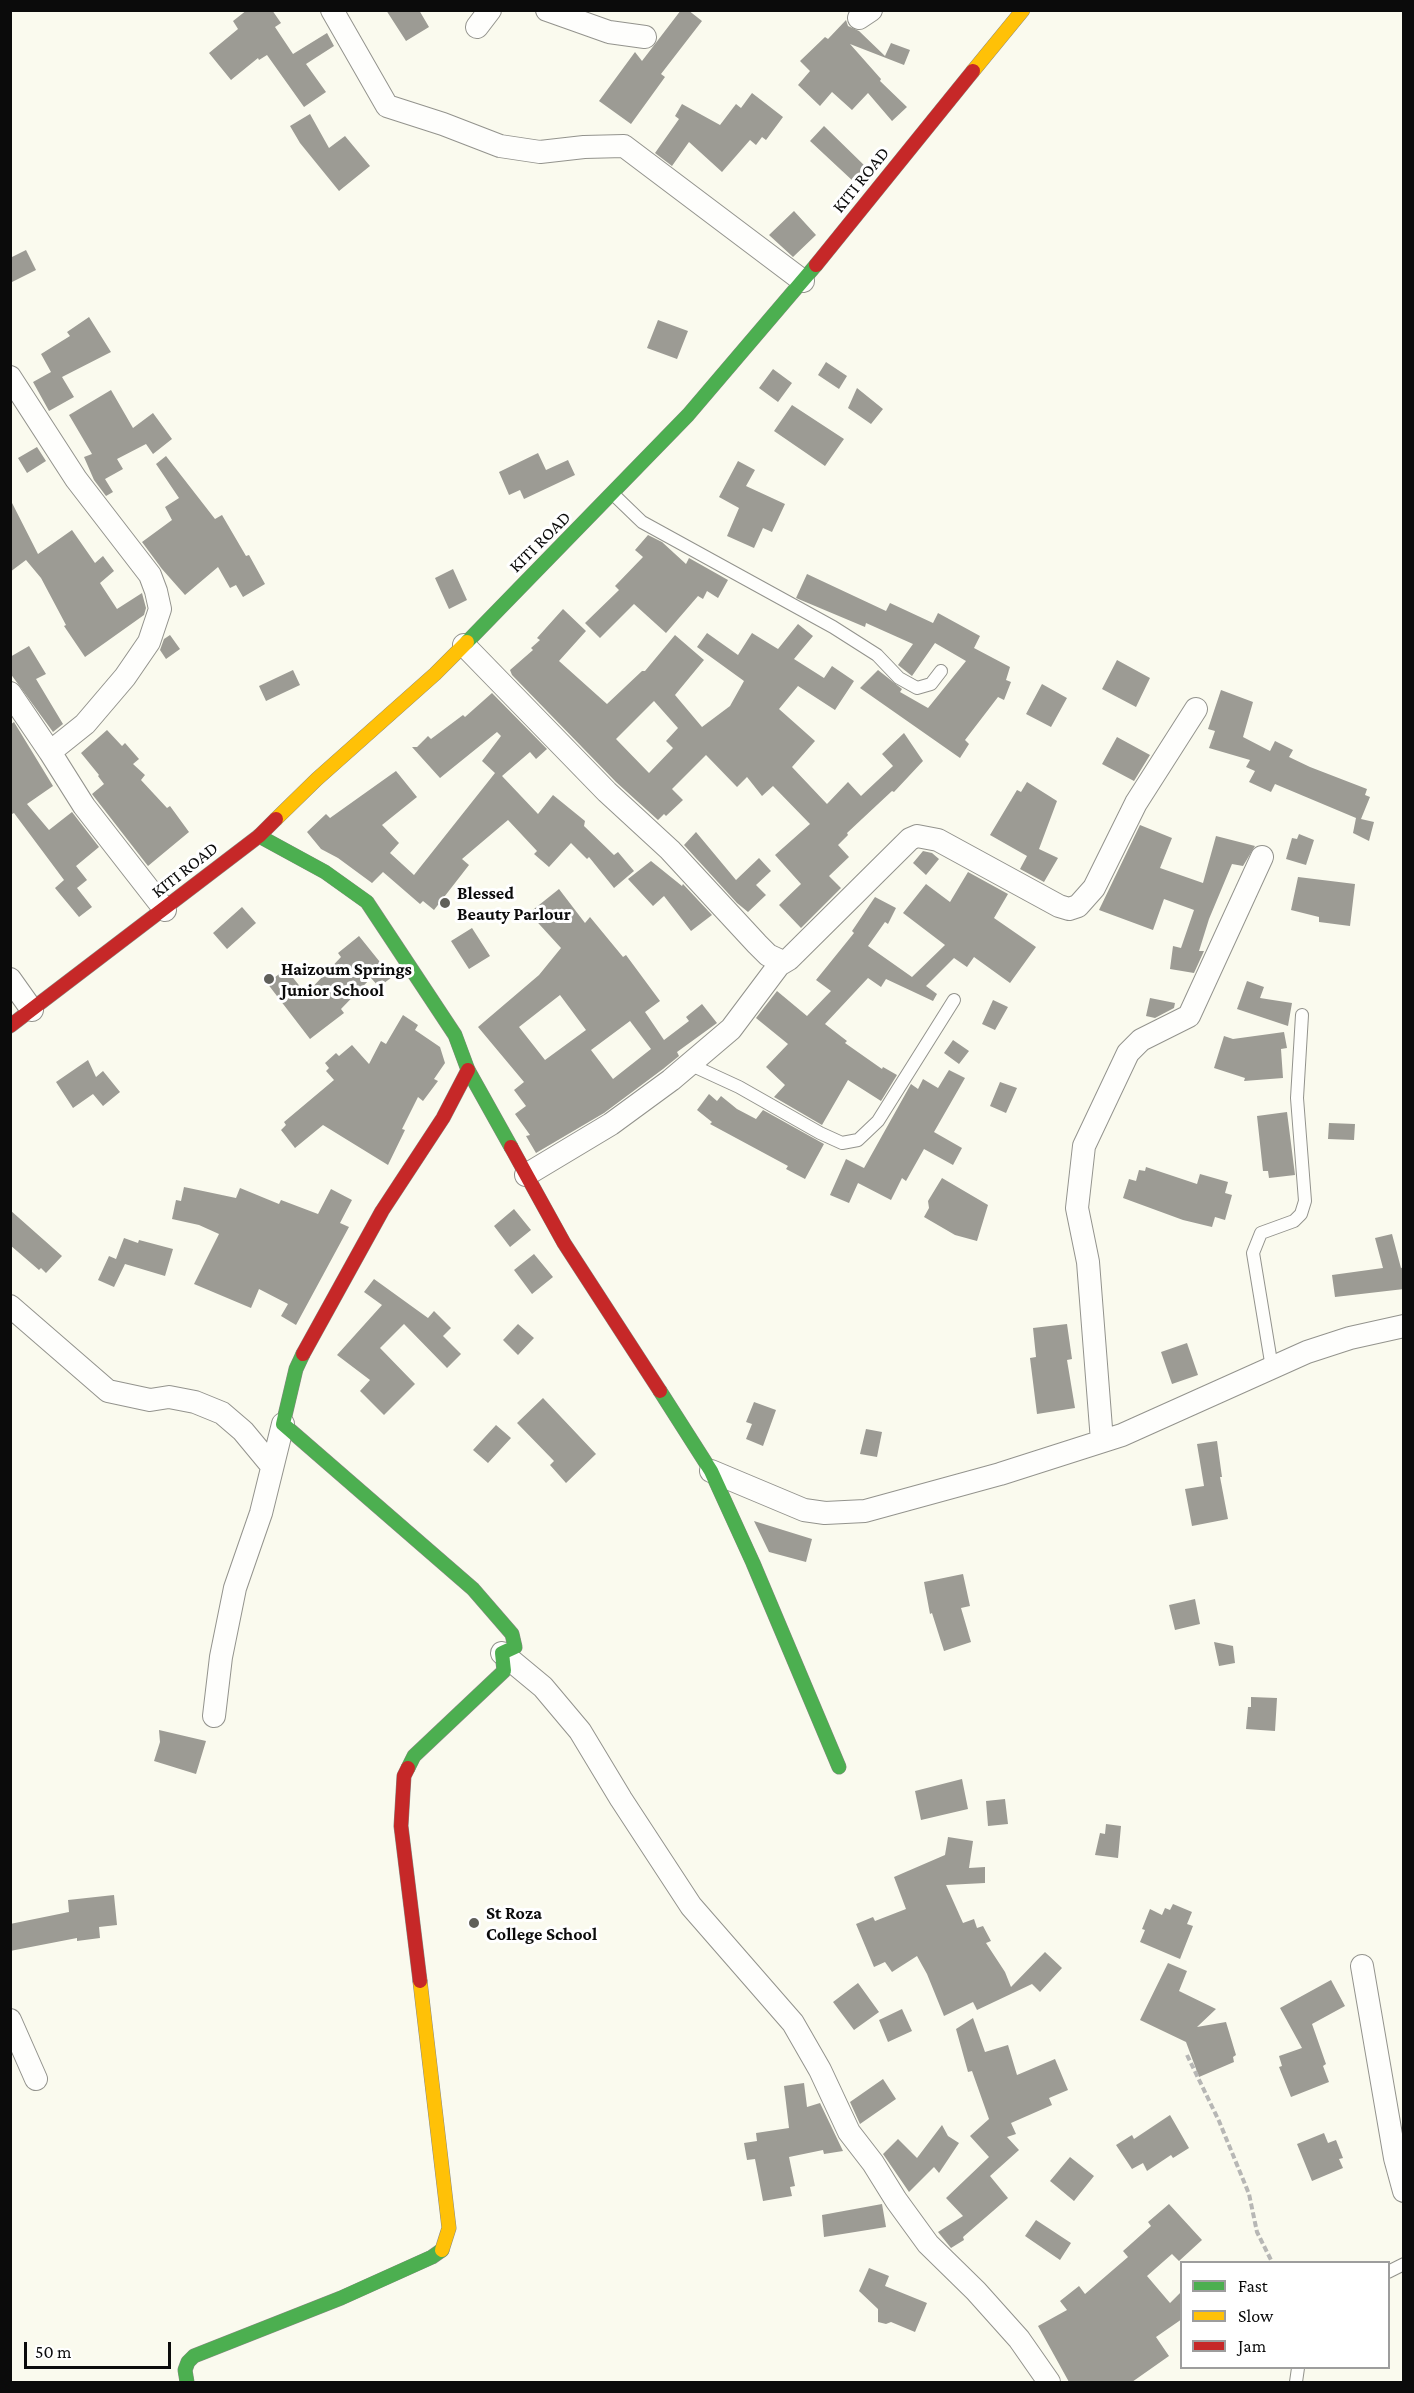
<!DOCTYPE html>
<style>
body{margin:0}
#map{position:relative;width:1414px;height:2393px;overflow:hidden;background:#fafaee;font-family:"Crimson Pro",serif}
canvas{display:block}
.frame{position:absolute;inset:0;border:12px solid #0b0b0b;pointer-events:none}
.legend{position:absolute;left:1180px;top:2261px;width:210px;height:108px;box-sizing:border-box;background:#fff;border:2px solid #9d9d9d;margin:0;padding:8px 10px;list-style:none;font-size:18px;color:#0b0b0b}
.legend li{display:flex;align-items:center;gap:12px;height:30px}
.legend b{width:30px;border:2px solid #9d9d9d}
.scale{position:absolute;left:24px;top:2342px;width:147px;height:27px;box-sizing:border-box;border:3px solid #0b0b0b;border-top:0;padding-left:8px;font-size:18px;line-height:21px;white-space:nowrap;color:#0b0b0b;-webkit-text-stroke:4px #fff;paint-order:stroke}
</style>
<div id="map">
<canvas width="1414" height="2393"></canvas>
<div class="frame"></div>
<ul class="legend">
<li><b style="height:8px;background:#4caf50"></b>Fast</li>
<li><b style="height:8px;background:#ffc107"></b>Slow</li>
<li><b style="height:8px;background:#c62828"></b>Jam</li>
</ul>
<div class="scale">50 m</div>
</div>
<script>
const ctx = document.querySelector('canvas').getContext('2d');
ctx.lineJoin = 'round';
function paint(path, color) {
  ctx.fillStyle = color;
  ctx.fill(path, 'evenodd');
}
function poly(rows) {
  const path = new Path2D();
  for (const r of rows) {
    path.moveTo(r[0], r[1]);
    for (let i = 2; i < r.length; i += 2) path.lineTo(r[i], r[i + 1]);
  }
  return path;
}
function stroke(path, color, width, dash) {
  ctx.strokeStyle = color;
  ctx.lineWidth = width;
  ctx.lineCap = dash ? 'butt' : 'round';
  ctx.setLineDash(dash || []);
  ctx.stroke(path);
}
function write(font, color, halo, rows, align = 'center') {
  ctx.font = font + ' "Crimson Pro",serif';
  ctx.lineWidth = 6;
  ctx.setLineDash([]);
  ctx.textBaseline = 'middle';
  ctx.strokeStyle = halo;
  ctx.fillStyle = color;
  for (const [text, x, y, turn = 0] of rows) {
    ctx.save();
    ctx.translate(x, y);
    ctx.rotate((+turn || 0) * Math.PI / 180);
    ctx.textAlign = isNaN(turn) ? turn : align;
    if (halo) ctx.strokeText(text, 0, 0);
    ctx.fillText(text, 0, 0);
    ctx.restore();
  }
}
paint(poly([
 [247,10,272,10,281,23,275,27,293,54,327,33,334,46,306,64,326,92,304,107,267,55,259,60,258,58,231,80,209,53,238,29,233,21],
 [386,10,419,10,429,27,406,41],
 [681,10,688,10,702,21,661,74,665,77,631,124,599,101,635,52,642,61],
 [846,20,848,26,859,31,885,56,891,43,910,50,904,65,850,44,881,79,880,81,907,107,892,121,868,93,852,110,832,92,820,106,798,85,810,71,800,61,825,37,828,39],
 [752,93,783,117,766,140,762,137,756,145,750,140,722,172,689,142,672,166,655,153,679,119,675,116,682,104,720,125,736,104,741,108],
 [310,114,329,148,345,136,370,166,339,191,300,143,290,126],
 [824,126,867,168,854,182,810,141],
 [794,211,816,235,793,257,769,235],
 [26,250,36,270,10,283,10,258],
 [89,317,111,352,62,377,74,397,49,411,33,382,51,372,41,354,70,336,67,332],
 [658,320,688,331,677,359,647,348],
 [826,362,847,376,839,389,818,375],
 [773,369,792,383,778,402,759,388],
 [857,388,883,409,871,424,848,408],
 [111,390,133,428,153,413,172,439,153,454,146,444,117,459,123,469,105,479,113,492,106,496,94,480,84,457,92,454,69,415],
 [792,405,844,439,825,466,774,431],
 [37,447,46,461,27,473,18,458],
 [538,453,546,470,568,460,575,475,524,499,520,490,509,495,499,472],
 [166,456,215,519,222,515,246,556,249,555,265,584,243,597,236,585,230,588,218,567,185,595,162,569,142,542,172,520,165,507,179,498,156,464],
 [738,461,755,470,746,486,785,504,772,532,763,528,754,548,727,536,739,508,719,497],
 [10,499,38,554,72,530,95,563,103,556,114,571,100,583,117,609,142,593,146,608,144,615,85,657,64,626,66,625,41,578,26,560,10,572],
 [648,535,662,542,686,564,689,558,728,580,718,598,707,591,703,599,698,596,666,633,634,604,600,638,585,623,619,590,615,586,643,557,635,550],
 [453,569,467,600,449,609,435,578],
 [807,574,886,611,890,603,933,623,938,613,980,636,974,648,1010,667,1006,680,1011,682,1004,700,998,697,965,740,969,744,960,758,860,688,878,670,902,689,900,692,928,708,966,661,935,643,912,676,898,665,913,644,866,623,865,627,796,598],
 [563,609,586,631,559,661,607,704,642,671,645,671,675,635,704,660,675,695,702,727,730,706,744,681,697,647,707,633,738,655,752,633,778,649,798,624,813,636,794,659,824,678,832,666,854,681,835,710,798,686,779,709,815,741,792,767,827,804,848,782,861,796,893,766,882,754,904,733,923,761,894,792,892,791,847,833,848,835,838,845,849,857,829,876,841,888,801,928,779,905,801,884,775,855,810,824,773,786,762,796,747,777,737,787,706,755,672,789,683,800,666,816,664,814,658,820,616,782,512,675,510,670,533,650,531,648,540,640,537,638],
 [654,701,678,728,666,741,673,748,649,773,616,739],
 [170,635,180,649,166,659,160,650,164,639],
 [29,646,46,674,36,679,63,724,53,732,10,673,10,657],
 [1117,660,1150,678,1136,707,1102,689],
 [293,670,300,685,266,701,259,686],
 [1042,684,1067,698,1051,727,1026,714],
 [1221,690,1253,702,1243,737,1270,751,1275,741,1293,750,1289,757,1310,767,1367,789,1365,795,1370,797,1361,819,1374,822,1369,841,1353,833,1356,818,1275,784,1271,792,1249,782,1255,771,1246,767,1250,760,1209,748,1215,731,1208,729],
 [492,693,547,749,536,759,530,752,502,776,538,814,553,795,585,821,584,826,614,855,618,852,634,871,614,888,589,857,587,859,571,843,549,867,534,854,537,851,508,820,462,859,469,865,434,910,423,901,420,904,383,872,372,883,338,858,321,849,307,832,326,814,330,818,396,771,417,797,382,825,399,843,390,853,414,875,495,773,482,761,501,736,497,732,440,778,412,747,417,747,428,736,431,739,463,715,465,717],
 [14,722,53,786,27,804,49,830,72,812,99,847,76,866,87,880,77,888,92,907,79,917,55,888,64,880,14,813,10,815,10,725],
 [107,730,122,746,125,743,139,759,133,764,145,775,141,780,167,808,170,806,189,832,148,866,92,794,104,784,98,776,99,775,81,753],
 [1117,737,1150,755,1134,781,1102,764],
 [1027,782,1057,801,1039,849,1058,858,1044,882,1020,869,1027,856,990,835,1017,790,1021,792],
 [1140,825,1172,838,1160,868,1203,883,1216,836,1255,846,1243,866,1232,864,1209,919,1199,951,1204,951,1194,973,1170,969,1173,946,1181,948,1194,910,1164,899,1153,930,1099,910],
 [696,832,736,880,759,858,771,871,756,885,766,895,748,912,737,903,684,845],
 [1299,834,1314,840,1306,865,1286,859,1292,838,1297,839],
 [923,851,932,853,939,859,926,875,913,863],
 [651,861,682,886,683,884,712,915,691,931,664,896,653,906,628,879],
 [968,872,1008,894,994,918,1036,947,1010,983,974,957,967,967,954,958,926,986,937,994,933,1001,886,979,881,987,868,978,825,1024,847,1041,845,1043,882,1069,883,1067,897,1075,881,1101,848,1080,822,1125,774,1097,785,1085,766,1067,788,1044,756,1018,777,991,807,1016,831,991,816,980,854,933,852,931,875,897,896,908,888,924,885,922,868,946,912,977,945,945,903,913,926,884,950,902],
 [1298,877,1355,884,1350,926,1319,922,1319,917,1291,910],
 [559,889,585,923,590,917,623,957,626,955,660,1001,645,1012,664,1040,689,1021,686,1017,702,1004,717,1023,677,1052,679,1056,663,1069,604,1113,536,1153,526,1136,530,1135,515,1114,526,1106,514,1090,524,1082,478,1027,539,975,561,948,529,913],
 [560,995,586,1030,545,1060,519,1027],
 [630,1021,651,1049,613,1079,591,1050],
 [242,907,256,923,227,949,213,933],
 [472,928,490,956,469,969,451,941],
 [359,936,392,977,379,987,371,978,341,1009,344,1013,310,1039,267,983,286,969,306,994,341,957,338,953],
 [1247,981,1264,987,1260,998,1292,1003,1288,1026,1237,1009],
 [1150,998,1175,1003,1174,1008,1155,1018,1146,1016],
 [993,1000,1008,1007,995,1030,982,1024],
 [403,1015,418,1025,415,1030,440,1047,445,1063,434,1079,438,1081,423,1101,418,1097,402,1129,405,1130,388,1165,323,1125,295,1148,281,1130,286,1125,284,1122,334,1080,326,1071,329,1068,325,1063,336,1053,339,1056,352,1045,369,1064,381,1041,386,1044],
 [1284,1032,1287,1048,1281,1049,1283,1078,1244,1081,1245,1078,1214,1068,1224,1036,1233,1039],
 [953,1040,969,1051,959,1064,944,1053],
 [88,1060,96,1077,103,1071,120,1092,103,1106,93,1094,73,1108,56,1082],
 [949,1070,965,1078,934,1132,962,1148,953,1165,924,1149,906,1181,902,1178,891,1200,858,1183,849,1203,830,1195,846,1159,864,1168,911,1084,918,1089,923,1079,938,1088],
 [1000,1082,1017,1088,1006,1113,990,1106],
 [709,1094,717,1101,721,1096,737,1109,756,1119,763,1110,824,1144,805,1179,786,1169,788,1166,710,1124,712,1122,697,1110],
 [1287,1112,1295,1175,1269,1178,1268,1171,1263,1171,1257,1116],
 [1329,1123,1355,1124,1354,1140,1328,1139],
 [1146,1167,1197,1184,1200,1174,1228,1182,1225,1193,1232,1195,1225,1220,1215,1217,1212,1227,1183,1220,1123,1198,1129,1179,1136,1181,1139,1170,1145,1171],
 [942,1178,988,1205,977,1241,955,1235,924,1217,929,1208,928,1201],
 [184,1187,236,1198,240,1188,279,1204,281,1200,318,1214,331,1189,352,1200,340,1223,349,1227,296,1325,281,1316,288,1304,259,1289,251,1308,194,1284,219,1234,199,1225,172,1219,176,1200,181,1201],
 [514,1209,531,1230,510,1247,494,1226],
 [10,1210,62,1256,46,1273,41,1268,39,1270,10,1245],
 [1392,1234,1401,1268,1404,1267,1404,1289,1335,1297,1332,1275,1383,1268,1375,1238],
 [124,1238,138,1243,139,1240,173,1249,165,1276,125,1264,114,1287,98,1280,109,1256,116,1259],
 [534,1254,553,1277,532,1294,514,1270],
 [374,1279,428,1318,434,1311,451,1328,443,1336,461,1354,447,1368,404,1324,380,1348,415,1384,384,1415,360,1391,370,1380,337,1355,382,1305,364,1292],
 [518,1324,534,1338,518,1355,503,1340],
 [1067,1324,1072,1359,1067,1360,1075,1408,1037,1414,1030,1358,1036,1357,1033,1328],
 [1187,1343,1198,1375,1172,1384,1161,1352],
 [543,1398,596,1454,566,1483,550,1465,554,1461,517,1423],
 [754,1402,776,1410,763,1446,746,1439,752,1424,746,1422],
 [496,1425,511,1438,488,1463,473,1450],
 [866,1429,882,1432,877,1457,860,1454],
 [1217,1441,1222,1477,1220,1477,1228,1519,1192,1526,1185,1489,1204,1486,1197,1444],
 [754,1521,812,1539,806,1562,769,1552],
 [963,1574,970,1606,961,1608,971,1642,944,1651,932,1613,930,1614,924,1582],
 [1195,1599,1200,1624,1175,1630,1169,1605],
 [1214,1642,1233,1646,1235,1663,1219,1666],
 [1251,1697,1277,1698,1275,1731,1246,1729,1248,1707,1251,1707],
 [159,1730,206,1741,196,1774,154,1761,160,1742],
 [962,1779,968,1809,921,1820,915,1791],
 [1005,1799,1008,1824,988,1826,986,1801],
 [1106,1824,1121,1826,1118,1858,1095,1855,1100,1833,1105,1834],
 [948,1837,973,1841,969,1868,985,1867,985,1883,946,1885,963,1923,974,1919,977,1928,983,1926,991,1941,986,1943,1005,1972,1011,1987,1045,1952,1062,1968,1040,1992,1032,1984,977,2010,973,2002,944,2016,927,1974,917,1956,892,1972,885,1962,874,1967,856,1924,873,1917,875,1921,906,1909,894,1877,945,1855],
 [114,1895,117,1925,99,1927,100,1938,77,1941,77,1938,10,1951,10,1924,69,1912,68,1900],
 [1173,1904,1192,1912,1187,1924,1193,1926,1180,1959,1140,1942,1145,1930,1142,1929,1150,1909,1162,1915,1165,1908,1170,1910],
 [1168,1963,1187,1971,1179,1991,1216,2009,1197,2027,1226,2022,1236,2055,1233,2057,1234,2062,1199,2077,1186,2042,1140,2020],
 [1331,1980,1345,2006,1312,2024,1326,2064,1323,2066,1329,2082,1291,2097,1279,2067,1282,2066,1279,2056,1302,2048,1280,2008],
 [858,1983,879,2012,854,2030,833,2002],
 [902,2009,912,2031,888,2042,879,2020],
 [973,2018,985,2052,1008,2045,1017,2075,1055,2059,1068,2090,1049,2098,1052,2105,1011,2123,1016,2134,1007,2137,1019,2150,990,2176,1008,2198,963,2237,964,2240,951,2248,938,2232,963,2216,946,2198,989,2157,970,2136,989,2119,972,2071,968,2072,956,2029],
 [883,2079,896,2099,860,2124,850,2102],
 [804,2083,807,2107,820,2103,843,2151,824,2154,823,2150,789,2157,795,2186,790,2187,792,2196,763,2201,755,2159,747,2160,744,2143,757,2141,756,2133,789,2128,784,2086],
 [1170,2115,1189,2148,1173,2158,1171,2155,1147,2171,1143,2163,1132,2169,1116,2145,1132,2135,1134,2139],
 [942,2125,948,2136,959,2143,939,2173,934,2167,909,2192,883,2154,898,2139,917,2158],
 [1324,2133,1328,2143,1336,2140,1343,2158,1339,2159,1343,2168,1312,2181,1297,2144],
 [1070,2157,1094,2176,1074,2201,1050,2181],
 [882,2204,886,2227,824,2237,822,2215],
 [1169,2204,1202,2240,1179,2261,1172,2254,1147,2276,1170,2303,1182,2291,1182,2319,1156,2337,1169,2356,1132,2382,1069,2382,1038,2326,1067,2310,1060,2301,1079,2286,1085,2294,1128,2257,1123,2251,1151,2226,1148,2222],
 [1036,2220,1071,2243,1060,2260,1025,2236],
 [869,2268,889,2276,885,2286,927,2303,915,2332,891,2322,886,2324,878,2322,878,2309,859,2291]
]), '#9c9b94');
const lane = poly([
 [613,494,642,522,833,627,877,655,899,678,917,688,931,684,941,671],
 [689,1064,739,1087,820,1133,842,1143,858,1140,878,1121,954,1000],
 [1272,1368,1253,1253,1261,1233,1294,1221,1301,1214,1305,1201,1297,1098,1302,1015],
 [1388,2272,1404,2264],
 [1296,2382,1298,2368]
]);
const street = poly([
 [332,10,387,106,443,124,500,146,540,152,584,147,624,146,803,281],
 [547,10,609,32,645,37],
 [859,18,871,10],
 [477,27,490,10],
 [10,377,76,479,150,575,156,591,160,609,149,642,125,677,85,724,50,752,84,806,165,910],
 [464,645,607,792,670,850,757,944,768,955,783,962],
 [10,693,50,752],
 [10,979,32,1010],
 [526,1175,611,1124,671,1080,731,1029,779,965,789,959,910,839,917,836,938,840,1059,906,1069,909,1078,906,1094,888,1136,803,1196,709],
 [10,1306,108,1391,150,1400,169,1397,195,1402,222,1413,243,1431,272,1466],
 [1102,1441,1088,1262,1077,1208,1084,1146,1128,1053,1141,1040,1189,1016,1262,857],
 [711,1471,804,1510,825,1513,865,1511,1000,1474,1122,1435,1307,1352,1350,1338,1404,1326],
 [502,1653,543,1687,580,1731,621,1799,691,1906,793,2023,820,2070,849,2132,873,2163,896,2200,928,2244,976,2291,1019,2339,1049,2382],
 [214,1716,221,1657,235,1588,261,1513,283,1424],
 [1362,1966,1395,2158,1404,2191],
 [10,2020,36,2079]
]);
const fast = poly([
 [467,642,688,415,816,265],
 [259,836,325,872,367,902,455,1035,468,1070,511,1147],
 [303,1354,296,1369,283,1424,473,1589,512,1634,515,1647,502,1653,504,1671,414,1756,408,1768],
 [660,1391,711,1471,753,1563,839,1767],
 [187,2382,185,2370,188,2362,194,2356,341,2298,432,2257,442,2250]
]);
const slow = poly([
 [973,71,1023,10],
 [276,819,317,779,435,674,467,642],
 [420,1981,449,2228,442,2250]
]);
const jam = poly([
 [816,265,973,71],
 [10,1026,259,836,276,819],
 [511,1147,564,1243,660,1391],
 [303,1354,382,1211,443,1118,468,1070],
 [408,1768,404,1776,401,1826,420,1981]
]);
stroke(lane, '#93938d', 14);
stroke(street, '#93938d', 24);
stroke(fast, '#898984', 15);
stroke(slow, '#898984', 15);
stroke(jam, '#898984', 15);
stroke(poly([
 [1187,2055,1219,2121,1249,2194,1257,2232,1272,2262]
]), '#b7b7b5', 4, [6, 3]);
stroke(lane, '#fefefc', 12);
stroke(street, '#fefefc', 22);
stroke(fast, '#4caf50', 14);
stroke(slow, '#ffc107', 14);
stroke(jam, '#c62828', 14);
for (const [x, y, r, color] of [
 [445,903,6,"#5f5f5a"],
 [269,979,6,"#5f5f5a"],
 [474,1923,6,"#5f5f5a"]
]) {
  const dot = new Path2D();
  dot.arc(x, y, r, 0, 2 * Math.PI);
  ctx.fillStyle = color;
  ctx.fill(dot);
  stroke(dot, '#fff', 2);
}
write('18px', '#0b0b0b', '#fff', [
 ["KITI ROAD",861,180,-51],
 ["KITI ROAD",540,542,-45],
 ["KITI ROAD",185,870,-38]
]);
write('bold 18px', '#0b0b0b', '#fff', [
 ["Blessed",457,893],
 ["Beauty Parlour",457,914],
 ["Haizoum Springs",281,969],
 ["Junior School",281,990],
 ["St Roza",486,1913],
 ["College School",486,1934]
], 'left');
</script>
